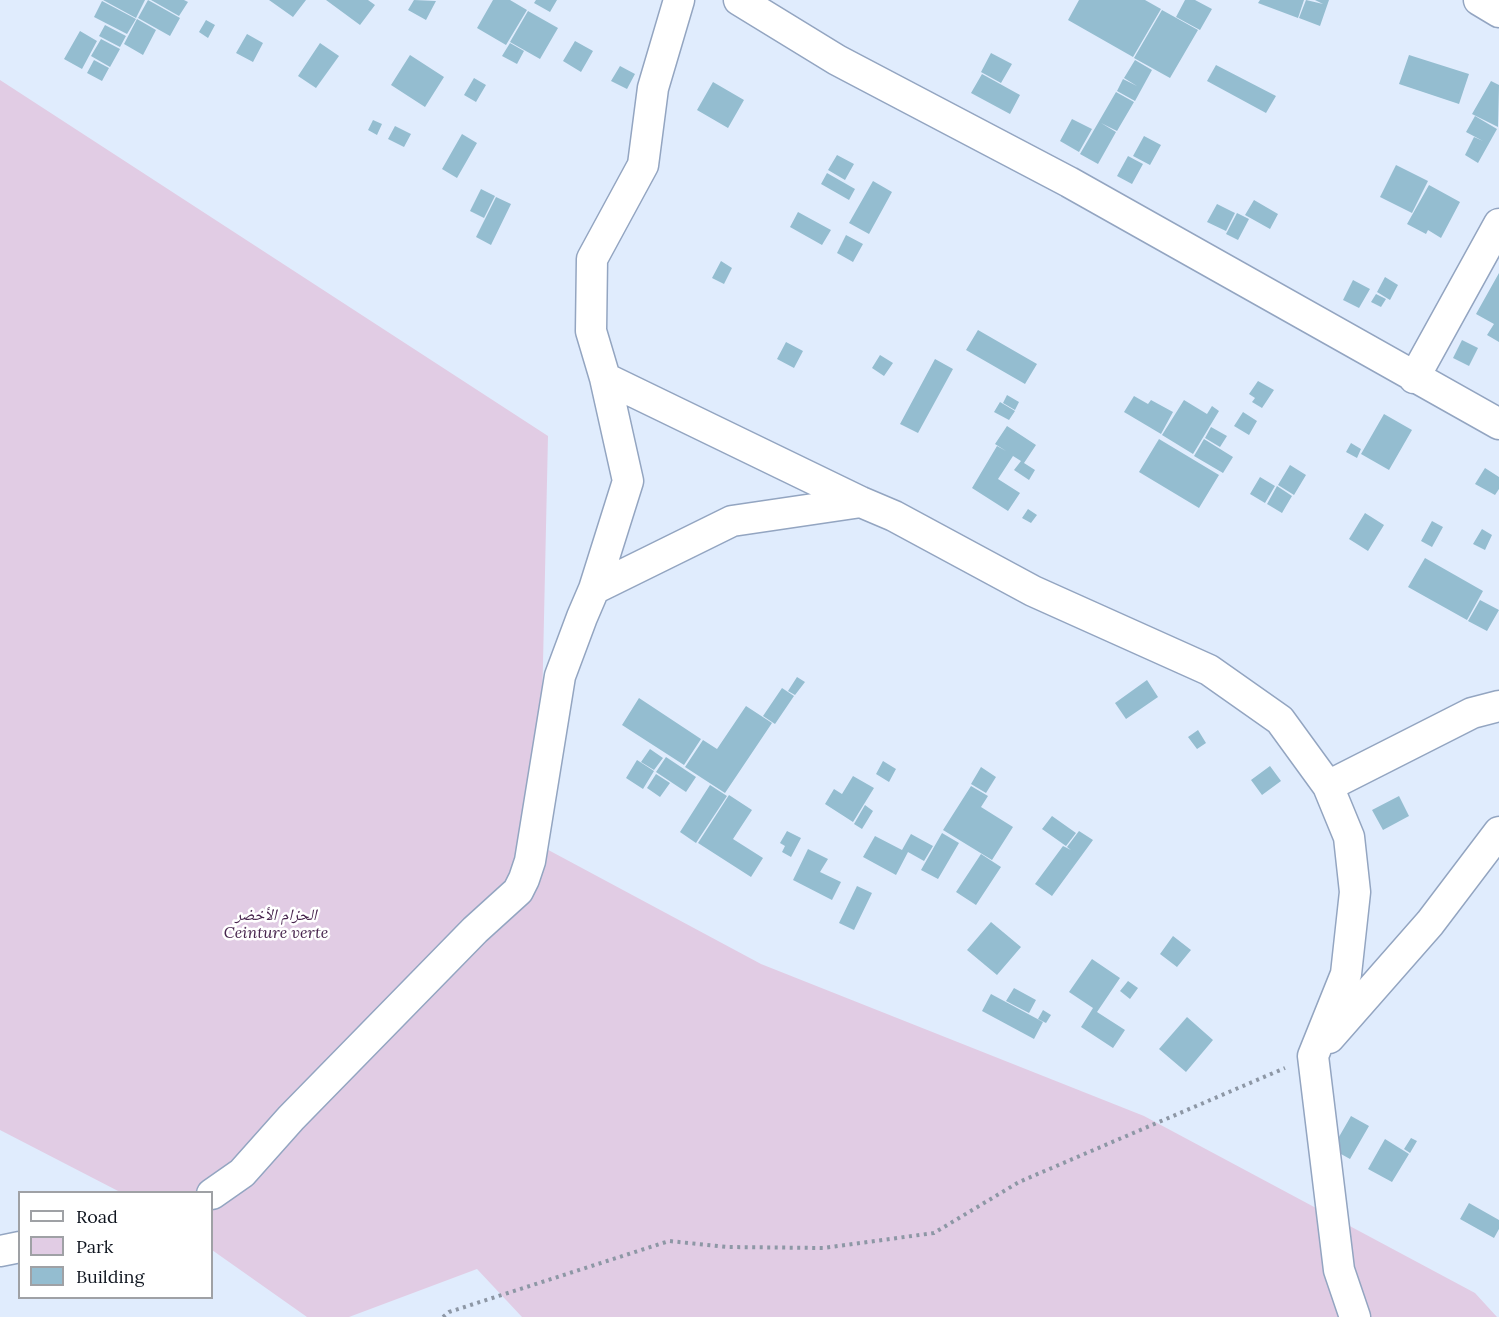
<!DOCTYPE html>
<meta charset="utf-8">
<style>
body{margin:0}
#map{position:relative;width:1499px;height:1317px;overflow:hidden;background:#e0ecfd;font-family:Lora,serif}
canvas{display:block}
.legend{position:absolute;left:18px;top:1191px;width:195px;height:108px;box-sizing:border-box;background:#fff;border:2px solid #9fa1a5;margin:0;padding:8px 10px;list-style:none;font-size:18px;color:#0f151f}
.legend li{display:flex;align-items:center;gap:12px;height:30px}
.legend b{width:30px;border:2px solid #9fa1a5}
</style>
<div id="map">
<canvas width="1499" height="1317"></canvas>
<ul class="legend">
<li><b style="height:8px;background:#fff"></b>Road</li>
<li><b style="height:16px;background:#e1cce4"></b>Park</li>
<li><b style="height:16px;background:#94bdd0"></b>Building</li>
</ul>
</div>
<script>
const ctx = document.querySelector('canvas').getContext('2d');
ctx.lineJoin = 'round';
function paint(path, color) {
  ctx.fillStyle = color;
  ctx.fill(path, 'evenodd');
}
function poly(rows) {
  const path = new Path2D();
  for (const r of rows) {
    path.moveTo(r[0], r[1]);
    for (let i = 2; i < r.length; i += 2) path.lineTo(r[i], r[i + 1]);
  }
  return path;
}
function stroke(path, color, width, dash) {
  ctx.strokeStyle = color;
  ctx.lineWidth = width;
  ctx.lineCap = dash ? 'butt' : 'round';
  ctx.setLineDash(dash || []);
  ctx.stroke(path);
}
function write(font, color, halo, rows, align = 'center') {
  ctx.font = font + ' Lora,"Noto Naskh Arabic",serif';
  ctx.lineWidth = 5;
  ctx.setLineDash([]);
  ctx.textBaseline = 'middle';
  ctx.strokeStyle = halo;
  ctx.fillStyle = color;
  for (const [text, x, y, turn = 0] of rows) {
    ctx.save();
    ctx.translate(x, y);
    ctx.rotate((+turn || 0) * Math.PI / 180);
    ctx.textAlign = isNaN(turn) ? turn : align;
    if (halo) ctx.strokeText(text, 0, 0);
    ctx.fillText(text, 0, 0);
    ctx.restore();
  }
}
paint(poly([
 [0,80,548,436,539,845,761,964,1144,1116,1475,1293,1497,1317,522,1317,477,1269,349,1317,307,1317,212,1250,212,1192,120,1192,0,1130]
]), '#e1cce4');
paint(poly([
 [103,0,145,0,136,18],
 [148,0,180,18,170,36,138,18],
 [151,0,184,0,188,2,179,16],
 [269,0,306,0,293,17],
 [326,0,368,0,375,5,360,25],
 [414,0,436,1,426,20,408,10],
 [493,0,510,0,527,10,506,45,477,28],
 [536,0,557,0,550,12,534,3],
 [1079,0,1145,0,1161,9,1133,57,1068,20],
 [1185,0,1195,0,1212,9,1200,30,1176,17],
 [1260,0,1304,0,1298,18,1258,3],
 [1306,0,1323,4,1315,0,1329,0,1320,26,1299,18],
 [102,1,136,19,127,34,94,17],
 [1162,10,1198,30,1170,78,1134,58],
 [528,11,558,28,540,59,510,42],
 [137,19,156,30,143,55,124,44],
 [206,20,215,25,208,38,199,32],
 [105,25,126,36,120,47,99,36],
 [80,31,97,41,82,69,64,59],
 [247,34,263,43,253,62,236,53],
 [101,39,120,49,110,67,91,56],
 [575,41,593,51,581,72,563,61],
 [320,43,339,56,316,88,298,76],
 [510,43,524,51,517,64,502,56],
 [991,53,1012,64,1001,83,981,72],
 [410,55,444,77,425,107,391,85],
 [1409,55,1469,74,1459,104,1399,84],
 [94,60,109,68,102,81,87,73],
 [1135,60,1152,70,1135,101,1117,91,1123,79,1137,86,1124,78],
 [1216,65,1276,96,1266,113,1207,81],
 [620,66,635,74,627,89,611,81],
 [982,74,1020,95,1010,114,971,93],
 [474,78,486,85,476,102,464,95],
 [1491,81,1499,85,1498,127,1472,114],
 [713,82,744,100,728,128,697,110],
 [1116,92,1134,102,1117,131,1101,123,1116,132,1098,164,1080,154],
 [1475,116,1497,129,1478,163,1465,155,1474,137,1483,141,1466,132],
 [1072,119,1092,129,1079,152,1060,141],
 [373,120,382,124,377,135,368,130],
 [395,126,411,134,404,147,388,139],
 [462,134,477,143,457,178,442,169],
 [1144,136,1161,145,1150,165,1133,156],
 [837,155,854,164,845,180,828,170],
 [1128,156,1143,164,1132,184,1117,176],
 [1396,165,1428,181,1412,213,1380,197],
 [827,173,855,189,849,200,821,184],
 [873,181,892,192,869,234,849,223],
 [1429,185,1460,202,1441,238,1428,230,1426,234,1407,224],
 [481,189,495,196,484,218,470,211],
 [496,197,511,204,491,245,476,237],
 [1254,200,1278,214,1270,229,1245,215],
 [1217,204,1235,213,1226,231,1207,222],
 [798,212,831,230,822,245,790,227],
 [1237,213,1249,219,1238,240,1226,234],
 [846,235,863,244,853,262,837,253],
 [721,261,732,268,724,284,712,278],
 [1499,273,1499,342,1487,335,1494,324,1476,314],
 [1385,277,1398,285,1390,300,1377,292],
 [1353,280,1370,289,1359,308,1343,300],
 [1376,294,1386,299,1381,307,1371,302],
 [978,330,1037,364,1025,384,966,350],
 [1462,340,1478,348,1469,366,1453,358],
 [786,342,803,351,794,368,777,359],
 [880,355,893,363,884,376,872,368],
 [935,359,953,369,918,433,900,424],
 [1258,381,1274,390,1262,408,1252,402,1255,398,1249,394],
 [1007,395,1019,402,1015,410,1003,403],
 [1134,396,1148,404,1151,400,1173,412,1161,434,1124,412],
 [1184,400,1207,414,1212,406,1219,411,1193,454,1162,435],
 [1000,402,1015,411,1009,420,994,412],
 [1243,412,1257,421,1249,435,1234,426],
 [1384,414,1412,430,1389,470,1361,454],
 [1007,426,1036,445,1024,463,1035,470,1029,480,1014,470,1021,461,1013,456,998,479,1020,493,1008,511,972,488,997,446,1006,451,995,444],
 [1211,427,1227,436,1220,447,1205,438],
 [1159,439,1219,475,1199,508,1139,472],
 [1204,439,1233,457,1223,473,1194,456],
 [1351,443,1361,449,1357,458,1346,452],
 [1290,465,1306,475,1294,495,1278,485],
 [1485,468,1499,477,1499,489,1495,495,1475,484],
 [1260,477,1275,486,1265,503,1250,494],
 [1277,486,1292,496,1282,513,1267,504],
 [1028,509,1037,515,1031,523,1022,518],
 [1365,513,1384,525,1368,551,1349,539],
 [1432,521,1443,527,1432,547,1421,541],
 [1482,529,1492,535,1485,550,1473,544],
 [1425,558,1483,591,1467,620,1408,587],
 [1480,600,1499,610,1487,631,1468,621],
 [797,677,805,682,795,695,788,691],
 [1147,680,1158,697,1126,719,1115,703],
 [782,688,794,696,775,724,763,716],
 [639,698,701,739,684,765,622,725],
 [746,706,772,723,725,793,685,767,703,740,717,749],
 [1198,730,1206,743,1197,749,1188,737],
 [650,749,663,758,654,770,641,762],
 [666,757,696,777,686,792,656,772],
 [637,760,654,771,643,789,626,778],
 [883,761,896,769,889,782,876,774],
 [1270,766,1281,781,1262,795,1251,780],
 [981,767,996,777,986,793,971,784],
 [656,774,670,783,660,797,647,788],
 [853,776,874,788,853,822,825,804,834,789,842,794],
 [710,785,727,796,696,843,680,832],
 [971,786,988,796,981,807,1013,827,992,860,943,830],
 [729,795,752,810,733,839,763,858,751,877,698,843],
 [1399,796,1409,816,1383,830,1372,810],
 [865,805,873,811,862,829,854,824],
 [1052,816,1076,833,1066,846,1042,829],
 [787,831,801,838,791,857,782,852,785,846,780,843],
 [1079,831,1093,840,1052,896,1035,884,1063,846,1071,850,1067,847],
 [942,833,959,843,938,879,921,870],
 [911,834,933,846,924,861,908,852,896,875,863,857,875,836,902,850],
 [808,849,828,859,820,872,841,882,832,900,793,880],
 [981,854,1001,867,976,905,956,892],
 [857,886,872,893,854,930,839,923],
 [991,922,1021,947,997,975,967,950],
 [1173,936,1191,950,1177,967,1160,954],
 [1092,959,1120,978,1097,1012,1125,1030,1113,1048,1081,1027,1093,1008,1069,992],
 [1128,981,1138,988,1130,999,1120,991],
 [1014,988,1036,1000,1029,1013,1006,1001],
 [991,994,1043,1022,1034,1039,982,1011],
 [1043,1010,1051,1015,1046,1023,1038,1019],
 [1187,1017,1213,1040,1186,1072,1159,1049],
 [1351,1116,1369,1126,1350,1159,1332,1149],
 [1411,1138,1417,1141,1410,1153,1404,1149],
 [1385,1139,1409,1154,1392,1182,1368,1169],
 [1469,1203,1499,1220,1499,1229,1494,1238,1460,1219]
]), '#94bdd0');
const street = poly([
 [739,0,837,60,1069,182,1499,424],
 [1479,0,1499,12],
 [605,378,591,331,592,259,643,165,653,88,679,0],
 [1414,378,1499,224],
 [594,589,732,521,861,502],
 [1328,786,1349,837,1355,892,1346,974,1313,1056,1339,1270,1355,1317],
 [1329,1038,1430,923,1499,832],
 [212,1194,242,1173,291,1118,475,930,518,891,524,879,530,861,560,676,582,617,594,589,628,481,605,378,861,502,894,516,1033,591,1209,670,1280,720,1328,786,1472,713,1499,706],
 [0,1251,20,1247]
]);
stroke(street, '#93a5c1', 33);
stroke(poly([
 [443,1317,449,1312,669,1241,728,1247,823,1248,934,1233,1019,1182,1285,1068]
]), '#8d97a5', 4, [3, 4.5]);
stroke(street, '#fff', 30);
write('italic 16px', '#47244d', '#fff', [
 ["الحزام الأخضر",276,915],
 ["Ceinture verte",276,933]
]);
</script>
